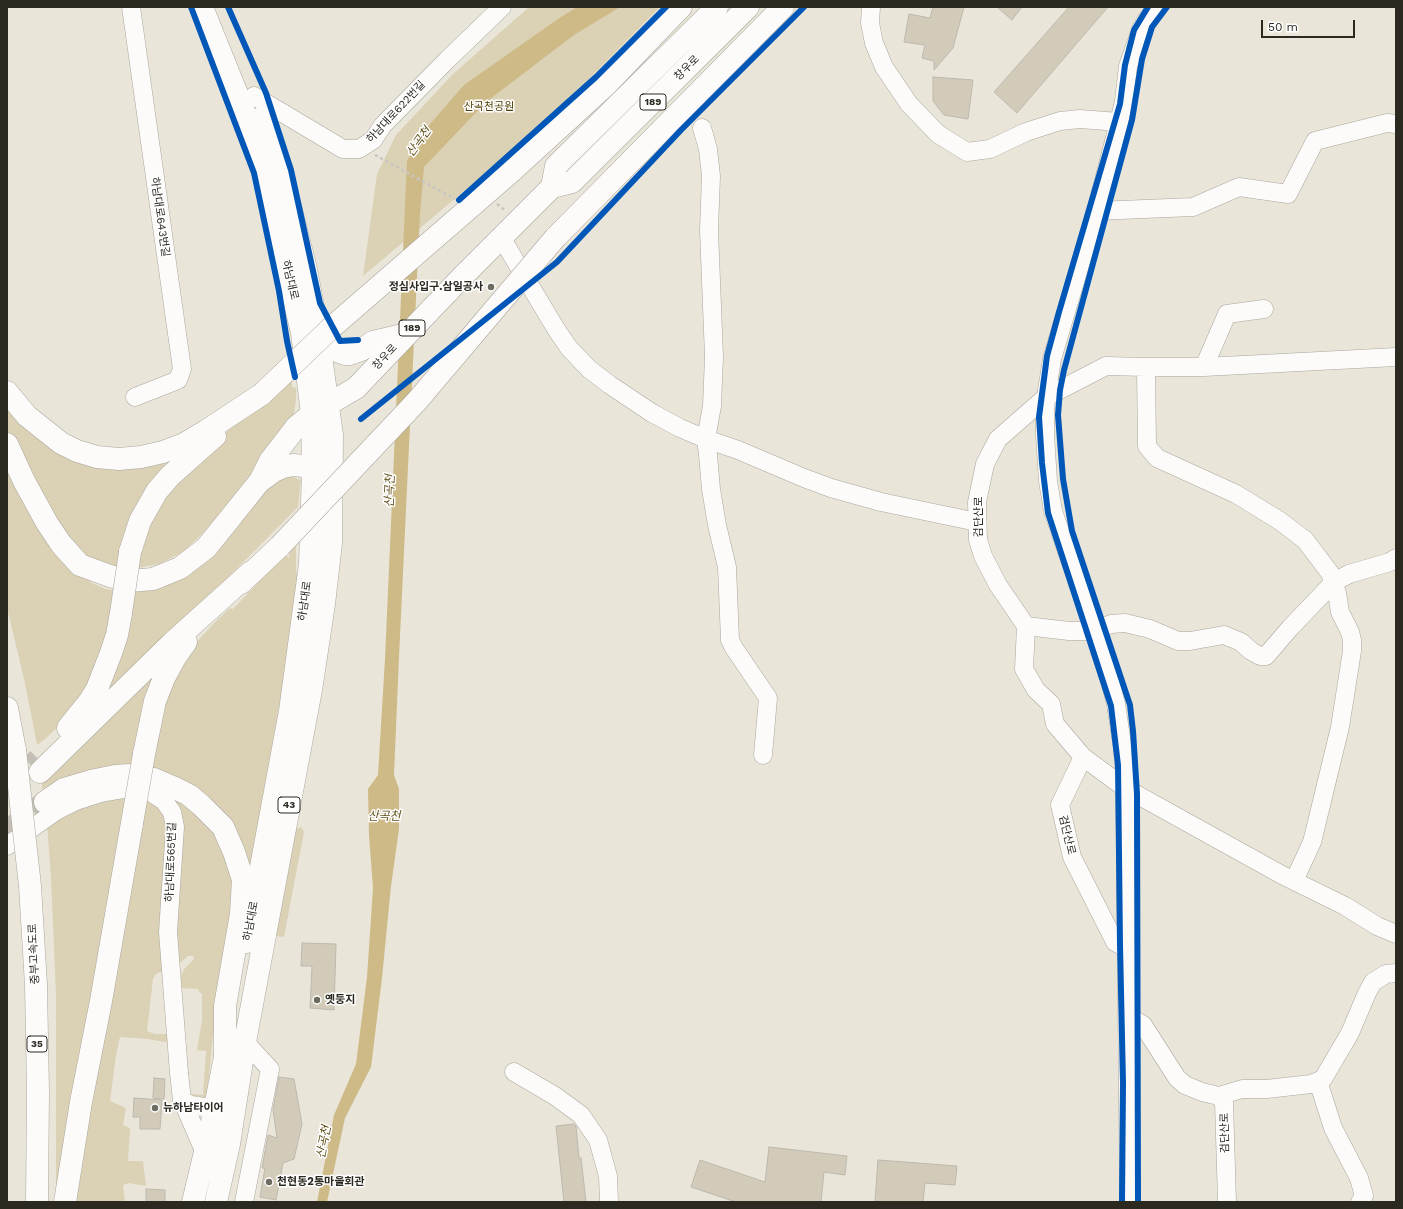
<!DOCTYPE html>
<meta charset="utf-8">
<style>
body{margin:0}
#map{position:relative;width:1403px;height:1209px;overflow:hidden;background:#eae5d9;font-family:"Work Sans",sans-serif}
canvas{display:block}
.frame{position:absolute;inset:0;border:8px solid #2c2921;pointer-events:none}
.scale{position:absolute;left:1261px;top:20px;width:94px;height:18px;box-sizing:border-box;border:2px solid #2c2921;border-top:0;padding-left:5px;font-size:12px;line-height:14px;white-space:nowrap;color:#2c2921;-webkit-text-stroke:3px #fff;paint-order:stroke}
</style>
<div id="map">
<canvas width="1403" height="1209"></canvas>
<div class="frame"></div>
<div class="scale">50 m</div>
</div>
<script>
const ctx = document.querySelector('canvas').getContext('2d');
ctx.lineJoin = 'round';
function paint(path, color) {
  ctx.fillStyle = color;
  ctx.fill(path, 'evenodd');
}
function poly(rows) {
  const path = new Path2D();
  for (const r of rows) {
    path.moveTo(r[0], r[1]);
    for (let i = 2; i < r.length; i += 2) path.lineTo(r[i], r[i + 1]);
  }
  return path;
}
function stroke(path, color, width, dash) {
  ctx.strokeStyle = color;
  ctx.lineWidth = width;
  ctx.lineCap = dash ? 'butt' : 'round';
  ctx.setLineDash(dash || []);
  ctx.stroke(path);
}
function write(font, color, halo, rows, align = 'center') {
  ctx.font = font + ' "Work Sans","Noto Sans KR",sans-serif';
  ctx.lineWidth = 3;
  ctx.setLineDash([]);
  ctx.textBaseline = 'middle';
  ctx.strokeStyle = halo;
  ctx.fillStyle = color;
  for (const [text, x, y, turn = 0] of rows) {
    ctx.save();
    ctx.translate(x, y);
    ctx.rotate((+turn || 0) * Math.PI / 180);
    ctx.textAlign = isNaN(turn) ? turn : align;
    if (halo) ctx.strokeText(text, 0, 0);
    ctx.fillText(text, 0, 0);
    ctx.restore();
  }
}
paint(poly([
 [529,7,660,7,588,80,521,143,363,276,377,174,396,135,452,75],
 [292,377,292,387,296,388,296,400,293,419,218,516,202,534,183,552,159,564,137,568,154,512,201,453],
 [7,407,15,417,31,434,56,451,174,456,120,570,87,558,67,542,7,430],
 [7,463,81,576,94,584,106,589,117,591,97,673,58,727,45,739,37,745,25,683,7,608],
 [287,477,293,477,301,480,298,507,147,659,98,702,132,589,218,550,231,535,267,488,282,479],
 [296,546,296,571,299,582,282,690,250,868,246,855,149,769,163,701,194,645,215,622,230,608,233,609,255,586,255,583,286,555,289,558,290,551],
 [160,666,134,768,105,767,96,769,60,781,42,789,42,783],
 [167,791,209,818,236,884,212,1043,209,1078,206,1099,193,1097,193,1094,203,1095,206,1051,197,1050,202,1020,202,994,199,992,198,989,180,988,180,977,185,968,194,959,193,956,188,956,176,967],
 [145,794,167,813,166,974,160,972,156,974,153,979,147,1031,155,1034,171,1034,171,1043,147,1039,120,1037,116,1055,110,1101,126,1108,123,1125,130,1128,128,1161,143,1161,146,1186,129,1183,123,1185,125,1202,74,1202],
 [129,795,56,1190,56,995,51,877,47,823,91,803],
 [301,827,304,832,284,937,275,936,296,829]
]), '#dbd1b5');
paint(poly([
 [577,7,620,7,574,35,486,102,424,167,420,214,399,657,394,775,399,789,399,829,391,886,382,978,371,1067,345,1118,327,1202,317,1202,334,1115,356,1064,367,977,373,888,369,835,368,789,378,775,385,659,407,161,424,131,464,85,558,19]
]), '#cdba87');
const building = poly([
 [933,7,964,7,953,48,934,70,934,61,922,58,925,45,904,42,909,14,930,18,933,7],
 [997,7,1022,7,1012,20,997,7],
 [1069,7,1108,7,1017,113,994,92,1069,7],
 [933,77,973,80,968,119,944,115,933,101,933,77],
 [302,943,336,944,334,1010,310,1008,312,966,301,966,302,943],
 [279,1077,294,1079,302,1124,294,1159,283,1163,276,1200,260,1197,265,1168,262,1168,268,1135,277,1138,273,1110,279,1077],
 [154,1078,165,1079,164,1099,153,1098,154,1078],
 [134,1098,162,1100,160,1129,140,1129,140,1117,133,1117,134,1098],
 [574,1124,576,1126,579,1158,581,1158,586,1202,564,1202,556,1126,574,1124],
 [769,1147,847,1156,845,1175,824,1172,821,1202,736,1202,691,1187,700,1160,765,1182,769,1147],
 [878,1160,957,1166,955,1185,925,1183,923,1202,875,1202,878,1160],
 [146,1189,165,1190,165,1202,146,1202,146,1189]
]);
paint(building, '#d2cbb9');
stroke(building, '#bcb8af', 1);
stroke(poly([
 [7,788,38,759],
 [7,831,45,802]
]), '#c4bfb4', 22, [22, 11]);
const minor = poly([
 [131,7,182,369,178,380,135,397],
 [871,7,870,23,874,43,884,67,909,104,938,134,967,152,990,149,1026,132,1060,121,1080,119,1119,122],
 [254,96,343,149,359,149,373,140,383,125,447,60,502,7],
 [702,128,708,149,711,176,709,230,714,357,712,406,706,439,708,455,711,489,717,525,727,567,730,640,734,648,768,698,763,755],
 [1096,211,1193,207,1239,187,1288,194,1315,141,1387,123,1396,124],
 [501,237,556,329,569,348,589,369,610,385,652,413,680,428,706,439,738,450,804,478,831,488,881,502,977,522],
 [1146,367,1147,446,1157,458,1236,494,1280,521,1305,540,1330,573,1337,593,1340,612,1350,632,1352,640,1352,651,1340,727,1315,830,1312,842,1294,881],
 [1204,367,1227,314,1264,309],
 [1026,626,1069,631,1094,631,1111,624,1125,623,1150,629,1178,641,1190,641,1224,635,1241,642,1251,651,1260,656,1266,656,1290,628,1334,582,1349,574,1390,562,1396,558],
 [1083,757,1125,788,1282,875,1345,906,1377,926,1396,934],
 [7,846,56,811,76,801,101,793,124,789,150,792,164,801,172,812,175,827,168,932,179,1073,182,1100,205,1153],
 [1127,949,1115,942,1072,857,1060,805,1083,757,1055,724,1051,704,1036,690,1024,669,1026,626,998,585,983,556,978,540,977,502,985,464,998,439,1046,397,1106,366,1146,367,1204,367,1396,357],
 [1128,1016,1143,1025,1177,1078,1185,1085,1202,1092,1219,1096,1224,1102,1227,1202],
 [514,1072,555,1096,581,1115,598,1140,608,1176,609,1202],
 [1318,1081,1333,1128,1359,1178,1364,1196,1360,1202],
 [1219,1096,1242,1089,1267,1089,1311,1084,1323,1079,1350,1033,1367,993,1373,982,1386,974,1396,973],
 [182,1100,191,1105,203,1107,215,1106],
 [244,1202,270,1069,245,1042],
 [1129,1202,1125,788,1123,750,1116,704,1105,662,1053,511,1048,481,1045,435,1045,415,1046,397,1052,359,1096,211,1119,122,1124,101,1128,66,1142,27,1156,7]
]);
const major = poly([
 [202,7,248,121,269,193,302,333,312,414,313,472,310,564,290,711,247,942],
 [552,187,556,166,717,7],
 [318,329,325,343,329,347,334,350,345,354,350,354,361,350,373,342,407,334],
 [317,411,356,388,461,278,552,187,572,182,748,7],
 [193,1202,211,1127,229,1037],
 [216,1202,229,1144,245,1042,311,690,324,604,331,543,332,435,317,328,306,269,284,182,261,118]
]);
const highway = poly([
 [512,171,606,85,681,7],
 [555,238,783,7],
 [7,392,27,416,61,443,77,451,97,457,119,459,141,457,163,452,184,444,206,431,262,394],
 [7,444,24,481,47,523,61,544,80,565,110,576,130,581,153,579,180,568,206,548,227,522,259,482,274,471,283,467,293,465,304,466,321,477,331,488],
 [261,479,270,461,297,426,312,414],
 [130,552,140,521,157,491,170,476,215,436],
 [241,583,280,546],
 [7,708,15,750],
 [68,728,89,702,97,689,111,653,117,635,121,613],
 [144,754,155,701,164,678,176,656,186,642],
 [40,772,172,643,251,572],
 [45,802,64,789,91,781,115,776,130,775,154,779,175,788,189,795,201,805,223,827,234,852,243,880,241,914,225,1006,225,1056],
 [30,886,36,985,38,1092,37,1202],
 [65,1202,81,1102,101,1001,132,823]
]);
stroke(minor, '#aaa69d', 19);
stroke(major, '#aaa69d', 23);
stroke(highway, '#aaa69d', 23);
stroke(poly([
 [375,155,455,199],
 [497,204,506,211]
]), '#c8c6c3', 2.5, [3, 3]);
stroke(minor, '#fcfbf9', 18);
stroke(major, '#fcfbf9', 22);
stroke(highway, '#fcfbf9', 22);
const highwayBridge = poly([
 [262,394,331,328,512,171],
 [280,546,417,401,555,238],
 [121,613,130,552],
 [15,750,30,886],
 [132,823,144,754]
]);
stroke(highwayBridge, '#aaa69d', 23, []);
stroke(highwayBridge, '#fcfbf9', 22);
stroke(poly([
 [191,7,254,173,279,291,287,341,295,377],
 [228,7,266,93,291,170,320,303,340,341,358,340],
 [459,200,596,77,666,7],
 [361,419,557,262,681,130,804,7],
 [1122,1202,1123,1083,1120,945,1118,765,1111,706,1048,513,1042,463,1039,417,1047,356,1059,312,1120,104,1125,65,1134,30,1148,7],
 [1138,1202,1137,794,1133,731,1130,705,1072,531,1063,479,1058,415,1060,390,1064,370,1132,120,1142,59,1152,27,1167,7]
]), '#0057b8', 6);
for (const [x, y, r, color] of [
 [491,287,4,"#6e6b61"],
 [317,1000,4,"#6e6b61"],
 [155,1108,4,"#6e6b61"],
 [269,1182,4,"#6e6b61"]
]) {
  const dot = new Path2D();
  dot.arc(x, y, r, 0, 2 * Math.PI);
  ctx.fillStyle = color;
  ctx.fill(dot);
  stroke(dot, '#fff', 1.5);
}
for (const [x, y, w] of [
 [653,102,26],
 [412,328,26],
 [289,805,22],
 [37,1044,20]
]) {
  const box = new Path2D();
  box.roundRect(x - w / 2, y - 8, w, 16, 3);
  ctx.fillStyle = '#fff';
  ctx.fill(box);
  stroke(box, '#2c2921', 1);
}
write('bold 10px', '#2c2921', null, [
 ["189",653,102],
 ["189",412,328],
 ["43",289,805],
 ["35",37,1044]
]);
write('11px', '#2c2921', '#fff', [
 ["창우로",687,68,-45],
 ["하남대로622번길",396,112,-47],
 ["하남대로643번길",160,217,82],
 ["하남대로",290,280,77],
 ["창우로",385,357,-47],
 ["검단산로",979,517,-90],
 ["하남대로",305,601,-82],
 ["검단산로",1067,835,77],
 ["하남대로565번길",171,862,-88],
 ["하남대로",251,921,-79],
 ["중부고속도로",34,954,-93],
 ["검단산로",1225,1133,-91]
]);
write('11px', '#503f05', '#fff', [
 ["산곡천공원",489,107]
]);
write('bold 11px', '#2c2921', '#fff', [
 ["정심사입구.삼일공사",483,287,"right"],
 ["옛둥지",325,1000],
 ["뉴하남타이어",163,1108],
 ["천현동2통마을회관",277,1182]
], 'left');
write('italic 12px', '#62511d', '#fff', [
 ["산곡천",419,142,-54],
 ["산곡천",390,491,-88],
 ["산곡천",384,816],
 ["산곡천",324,1142,-79]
]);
</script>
